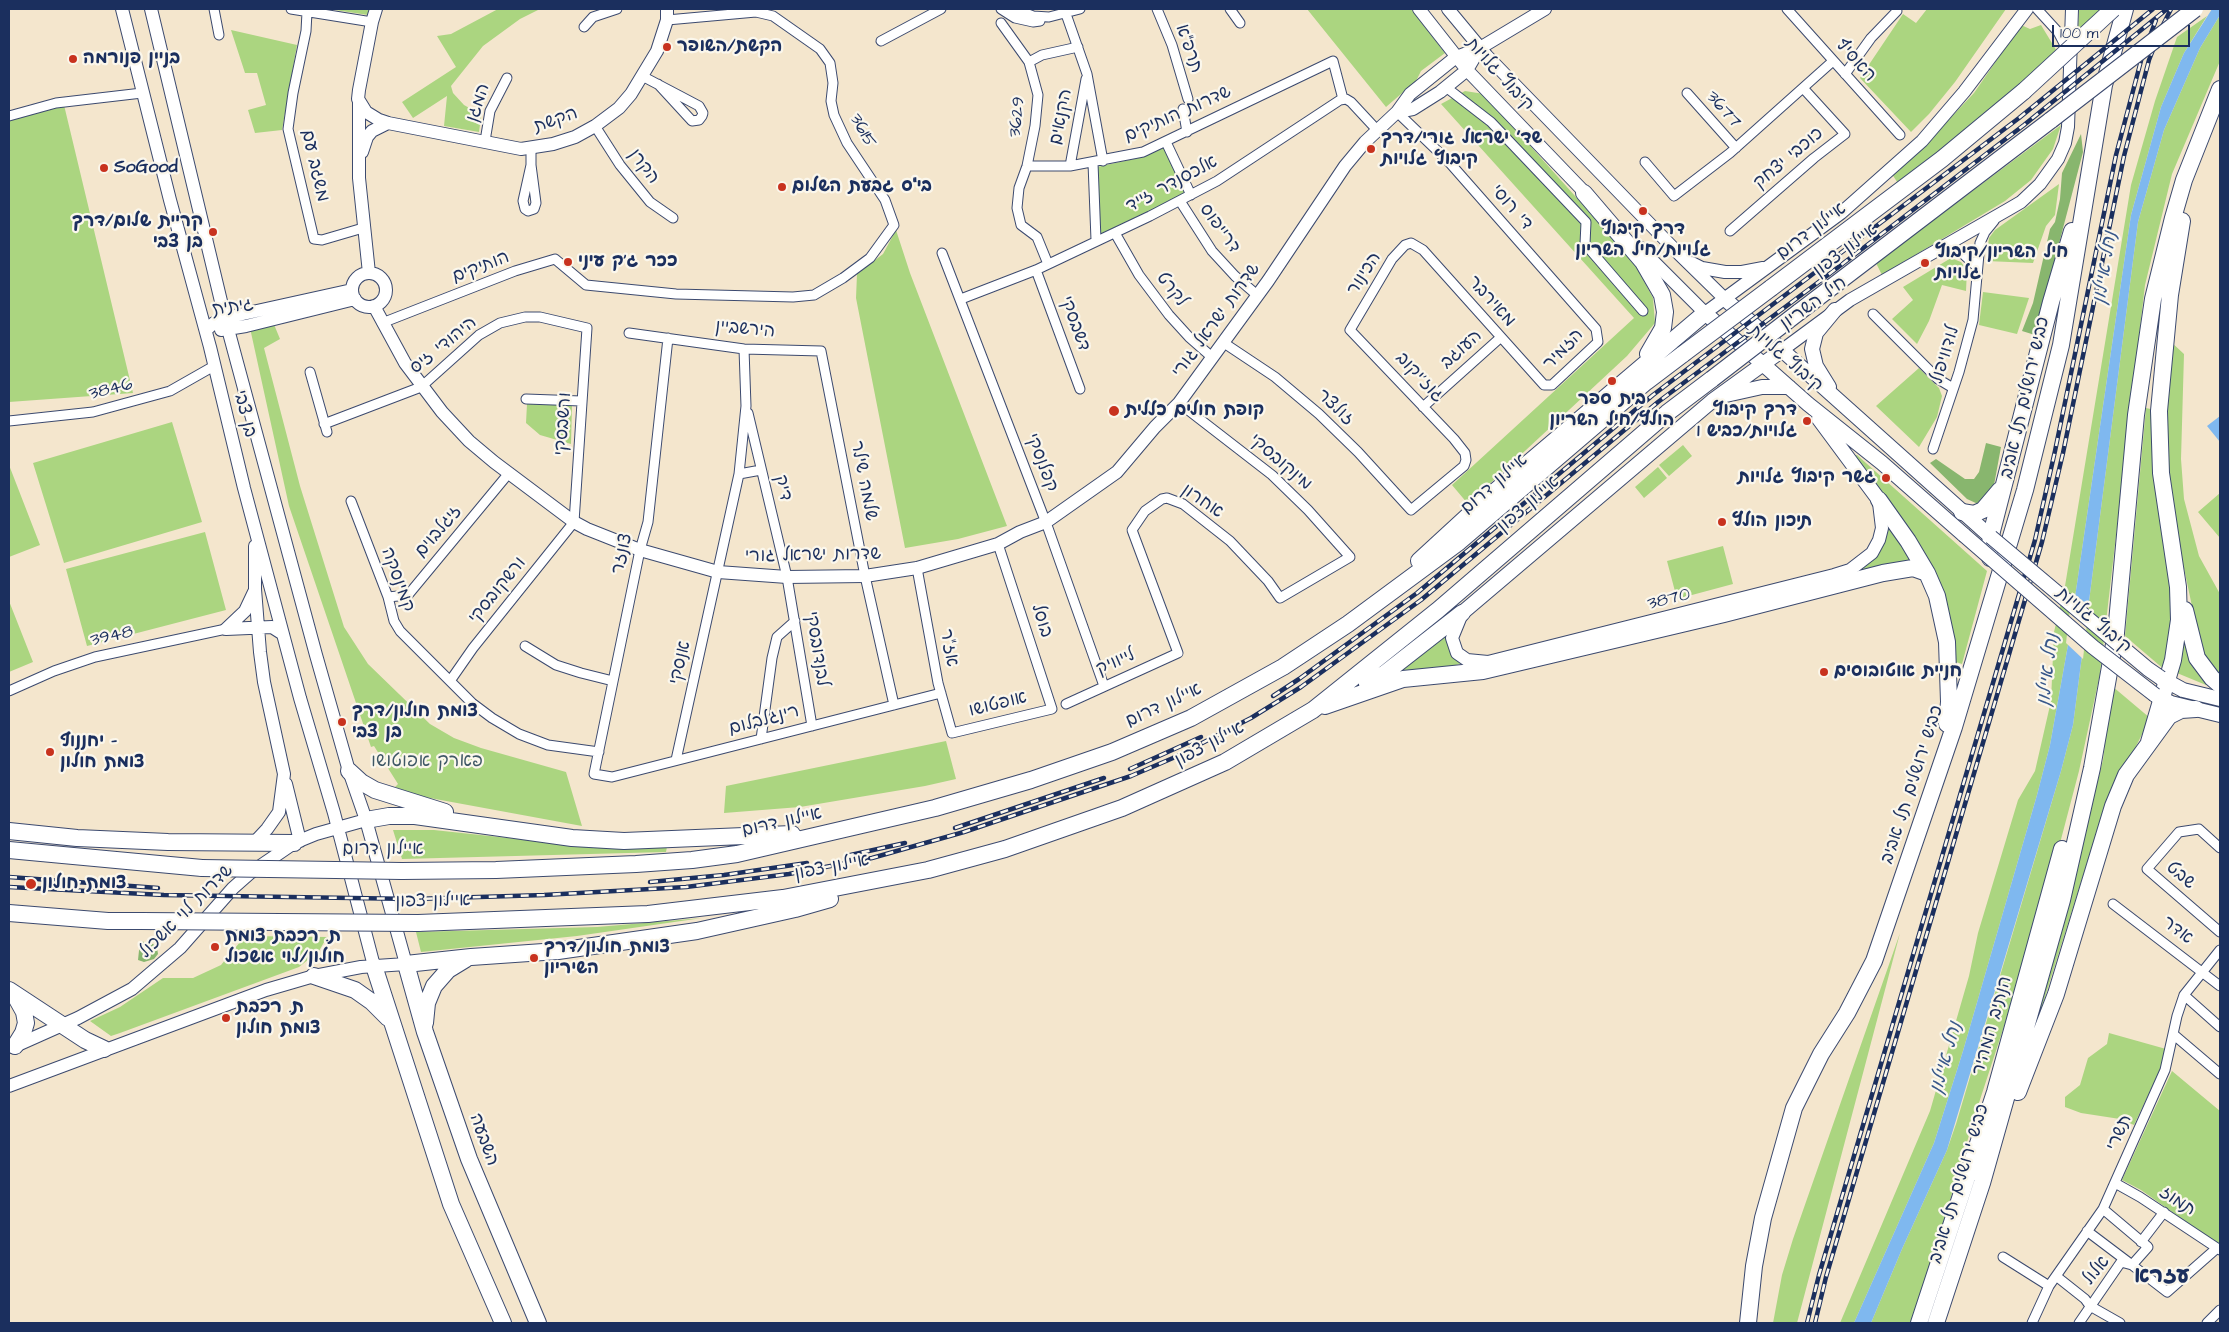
<!DOCTYPE html>
<meta charset="utf-8">
<style>
body{margin:0}
#map{position:relative;width:2229px;height:1332px;overflow:hidden;background:#f4e6cd;font-family:"Architects Daughter",sans-serif}
canvas{display:block}
.frame{position:absolute;inset:0;border:10px solid #1b2f5e;pointer-events:none}
.scale{position:absolute;left:2052px;top:25px;width:138px;height:22px;box-sizing:border-box;border:2px solid #1b2f5e;border-top:0;padding-left:6px;font-size:15px;line-height:18px;white-space:nowrap;color:#1b2f5e;-webkit-text-stroke:4px #fbf7ec;paint-order:stroke}
</style>
<div id="map">
<canvas width="2229" height="1332"></canvas>
<div class="frame"></div>
<div class="scale">100 m</div>
</div>
<script>
const ctx = document.querySelector('canvas').getContext('2d');
ctx.lineJoin = 'round';
function paint(path, color) {
  ctx.fillStyle = color;
  ctx.fill(path, 'evenodd');
}
function poly(rows) {
  const path = new Path2D();
  for (const r of rows) {
    if (r.length === 3) {
      path.moveTo(r[0] + r[2], r[1]);
      path.arc(r[0], r[1], r[2], 0, 2 * Math.PI);
      continue;
    }
    path.moveTo(r[0], r[1]);
    for (let i = 2; i < r.length; i += 2) path.lineTo(r[i], r[i + 1]);
  }
  return path;
}
function stroke(path, color, width, dash) {
  ctx.strokeStyle = color;
  ctx.lineWidth = width;
  ctx.lineCap = dash ? 'butt' : 'round';
  ctx.setLineDash(dash || []);
  ctx.stroke(path);
}
function write(font, color, halo, rows, align = 'center') {
  ctx.font = font + ' "Architects Daughter","Playpen Sans Hebrew",sans-serif';
  ctx.lineWidth = 4.5;
  ctx.setLineDash([]);
  ctx.textBaseline = 'middle';
  ctx.strokeStyle = halo;
  ctx.fillStyle = color;
  for (const [text, x, y, turn = 0] of rows) {
    ctx.save();
    ctx.translate(x, y);
    ctx.rotate((+turn || 0) * Math.PI / 180);
    ctx.textAlign = isNaN(turn) ? turn : align;
    if (halo) ctx.strokeText(text, 0, 0);
    ctx.fillText(text, 0, 0);
    ctx.restore();
  }
}
paint(poly([
 [335,9,370,9,368,15,335,10],
 [498,9,540,9,520,19,483,46,451,86,453,93,464,105,471,109,482,110,479,132,444,126,447,96,413,118,402,102,456,67,437,36,451,34],
 [1307,9,1411,9,1445,53,1421,71,1416,81,1386,107],
 [1927,9,2006,9,1955,82,1929,114,1911,132,1860,78,1903,14,1916,23],
 [2079,9,2101,9,2078,31],
 [2220,15,2220,61,2172,174,2145,285,2100,674,2079,771,2044,904,1975,1115,1914,1323,1871,1323,1902,1249,1947,1150,1956,1124,2061,771,2073,725,2138,222,2164,130,2200,48],
 [2207,16,2184,53,2161,107,2131,215,2068,645,2050,745,2037,795,1963,1051,1934,1143,1854,1323,1840,1323,1930,1111,1969,976,1978,933,2018,800,2035,771,2051,701,2054,632,2065,586,2131,185,2155,101,2177,37],
 [2021,25,2030,29,2041,25,2058,53,1899,185,1892,174,1924,146,1974,93],
 [231,30,297,45,282,130,255,133,248,110,266,105,257,73,245,73],
 [1465,91,1484,94,1633,261,1653,298,1655,323,1627,356,1468,504,1452,485,1634,318,1441,104],
 [64,105,133,393,9,402,9,119],
 [2061,125,2053,149,2031,180,2005,201,1882,275,1876,263],
 [1164,146,1189,194,1100,237,1097,167,1143,157],
 [2059,184,2055,215,2046,226,2033,263,1986,261,1989,238,1995,230],
 [896,230,910,273,1007,526,958,539,905,548,856,298,857,274,883,254],
 [1951,258,1961,262,1967,270,1966,291,1942,285,1929,321,1917,344,1892,319,1913,300,1903,287],
 [1983,292,2029,298,2017,334,1979,325],
 [273,322,280,339,264,348,300,486,344,627,368,664,430,724,454,738,481,748,566,772,582,826,419,796,395,787,398,784,374,746,371,747,289,506,250,328],
 [2170,341,2184,354,2181,459,2184,499,2199,556,2220,594,2220,679,2209,668,2200,644,2171,507,2164,401],
 [1919,368,1939,388,1942,396,1937,417,1919,447,1876,406],
 [527,404,572,405,571,444,540,435,526,423],
 [2146,408,2155,410,2174,587,2166,671,2125,636],
 [172,422,202,522,64,563,33,463],
 [1683,445,1692,456,1669,476,1659,465],
 [1857,455,1987,571,1962,664,1956,662,1950,619,1851,456],
 [9,465,40,545,9,557],
 [1658,467,1667,478,1644,498,1635,487],
 [2220,493,2220,538,2198,512],
 [1886,515,1919,564,1843,579,1862,566],
 [205,532,226,610,87,646,66,569],
 [1723,546,1733,584,1677,599,1667,561],
 [9,601,33,662,9,672],
 [1450,629,1463,663,1438,670,1418,672,1400,670],
 [2184,636,2209,685,2206,685,2177,673],
 [2112,686,2150,718,2108,803,2090,853,2031,1042,2103,760],
 [946,741,956,779,925,786,800,807,724,813,726,786],
 [393,830,434,830,573,845,667,847,666,852,402,859],
 [702,918,577,936,421,952,416,932,597,927],
 [1900,933,1797,1323,1773,1323,1782,1275,1793,1239],
 [245,936,327,937,319,951,299,967,120,1033,111,1036,90,1021,120,1007,163,978,193,978,221,965],
 [2109,1033,2166,1049,2163,1064,2134,1125,2120,1119,2081,1113,2065,1107,2065,1097,2080,1085,2088,1058,2107,1044],
 [2172,1071,2220,1111,2219,1245,2141,1190,2122,1180]
]), '#abd580');
paint(poly([
 [2081,134,2083,152,2035,335,2022,331,2033,303,2050,229,2055,222,2060,199,2062,173],
 [1986,443,2001,447,1992,496,1978,504,1967,499,1930,463,1936,459,1965,479,1974,479,1979,472],
 [140,941,153,944,157,948,158,954,154,959,144,962,138,960]
]), '#88b66e');
paint(poly([
 [2212,9,2220,9,2220,15,2200,48,2164,130,2138,222,2073,725,2061,771,1947,1150,1902,1249,1871,1323,1854,1323,1934,1143,1963,1051,2037,795,2050,745,2068,645,2131,215,2161,107,2184,53],
 [2220,416,2220,442,2207,426]
]), '#7fb8ef');
paint(poly([
 [2072,592,2089,606,2083,659,2066,643]
]), '#f4e6cd');
const street = poly([
 [214,9,219,35],
 [291,9,372,22],
 [1001,9,1015,18,1033,22,1040,21],
 [1015,9,1033,16,1049,17,1080,9],
 [1157,9,1172,45,1188,99],
 [1230,9,1240,23],
 [1787,9,1900,135],
 [2037,9,2058,32,2069,53],
 [307,12,306,31,293,93,288,129,314,239,322,240,363,228],
 [1066,14,1087,74,1103,161],
 [1001,23,1029,62],
 [584,27,593,17,617,9],
 [881,41,941,9],
 [1845,74,1871,38,1897,11],
 [642,76,682,97,699,106,703,113,702,116,699,120,692,121,658,84],
 [1447,88,1491,122,1586,222,1585,244,1643,311],
 [1687,93,1736,148],
 [1183,109,1187,132],
 [9,116,56,103,142,93],
 [595,126,620,165,650,202,673,218],
 [485,141,490,111,507,78],
 [1166,142,1191,195],
 [1645,162,1674,196,1730,153,1833,61],
 [1093,163,1096,240],
 [531,165,523,201,525,209,528,211,534,209,536,203,531,165,531,148],
 [1027,166,1070,166,1143,152,1333,61,1343,99],
 [1070,166,1086,79],
 [1180,201,1212,251,1235,276,1257,295],
 [1730,231,1814,158,1845,134,1803,88],
 [1115,233,1139,275,1169,315,1189,337,1213,358],
 [1938,249,1948,249,1963,254,1977,267],
 [942,253,1048,528,1104,686],
 [1048,264,1037,237,1021,225,1017,208,1019,188,1027,166,1035,126,1038,95,1029,62,1042,55,1078,47],
 [1036,270,1080,389],
 [961,299,1036,270,1150,216,1217,181,1340,100,1346,99,1351,102,1377,130],
 [1873,314,1938,379,1953,388],
 [382,323,515,271,555,259,586,285,676,294,793,297,814,295,843,278,870,258,894,225,885,200,847,143,834,115,831,101,833,83,830,63,820,49,773,16,756,12,667,20],
 [629,333,744,349,821,351,865,576,894,705],
 [668,338,648,522,640,550,594,774,612,777,941,693],
 [1224,343,1275,377,1319,414,1358,452,1411,510,1464,466,1466,460,1465,453,1454,439,1350,330,1392,259,1405,245,1411,243,1423,250,1544,385,1552,385,1598,342,1596,329,1449,162,1397,112],
 [310,372,327,432],
 [526,399,581,401],
 [1423,407,1500,338],
 [748,413,787,577,812,726],
 [9,421,93,412,170,391,214,366],
 [324,424,421,387,479,335,500,323,525,317,540,317,587,328,574,522,473,648,450,681],
 [1933,449,1959,372,1973,320,1980,243,1985,232,1994,221],
 [739,474,761,470],
 [351,501,388,597,394,621,400,631,472,703,492,718,519,734,548,745,599,752],
 [917,568,938,683,952,733,1052,709,998,544],
 [388,597,408,595,509,473],
 [525,646,556,665,581,673,613,681],
 [9,691,54,671,95,657,226,629],
 [1066,704,1178,653,1132,530,1145,511,1162,499,1167,498,1183,504,1230,541,1268,581,1280,598,1350,557,1308,510,1272,475,1179,403],
 [761,739,772,658,777,637,795,621],
 [676,760,739,474,746,406,744,349],
 [2220,848,2199,829,2179,832,2147,869,2220,932],
 [2113,904,2220,986],
 [2184,995,2220,1027],
 [2173,1034,2220,1074],
 [2115,1183,2140,1197,2220,1250],
 [2087,1231,2132,1265,2148,1247,2103,1209],
 [2141,1242,2164,1212],
 [2003,1257,2049,1286],
 [2056,1276,2085,1299,2090,1306,2120,1323],
 [2032,1323,2049,1286,2103,1209,2165,1070,2177,1016,2184,995,2220,950],
 [2079,1323,2121,1262,2132,1265,2167,1292,2217,1248],
 [2207,1323,2220,1310]
]);
const secondary = poly([
 [122,9,170,200,210,347,244,488,300,698,334,813,374,966],
 [376,9,372,22,359,90,358,99,366,112,379,120,388,123,521,149,553,144,575,137,595,126,619,108,631,94,657,51,667,20,667,9],
 [1419,9,1467,70,1591,199],
 [1448,9,1487,56,1679,254,1725,299],
 [359,101,359,178,369,273],
 [1397,112,1413,109,1440,92,1467,70,1480,48],
 [362,152,367,137,372,131,388,123],
 [1639,247,1705,313,1841,213,1922,141,1964,92,2027,9],
 [1692,263,1702,268,1725,272,1742,272,1763,268],
 [369,290,17],
 [374,306,405,363,442,412,469,441,494,462,574,522,587,529,640,550,718,572,787,577,865,576,917,568,998,544,1020,532,1046,522,1117,472,1155,427,1179,403,1268,281,1345,166,1365,142,1397,112,1410,94,1456,57,1480,48,1545,9],
 [206,330,214,323,225,318,352,290],
 [221,330,246,326,355,299],
 [1781,351,1850,300,2009,209,2021,202,2040,184,2058,159,2065,143,2068,127,2072,9],
 [1461,616,1452,638,1457,653,1467,660,1488,662,1834,575,1850,570,1872,553,1879,540,1882,528,1879,503],
 [226,629,272,627,283,634],
 [226,629,245,611,254,592],
 [286,784,300,841],
 [253,844,267,829,279,812,284,774,264,682,260,652,255,589,255,546],
 [13,1047,78,1018,132,989,180,948,233,888,250,873,278,854,294,843,316,834,366,820],
 [9,1086,266,990,314,976,361,967,406,964,366,820,349,771,316,655,225,318,151,9]
]);
const primary = poly([
 [1725,299,1991,537],
 [1705,313,1808,404,1882,463,1964,535],
 [1829,387,1816,366,1812,349,1816,333,1835,310],
 [1726,395,1762,387,1789,387],
 [1819,419,1879,500],
 [1462,613,1712,401,1781,351],
 [2161,678,2183,690,2220,699],
 [2155,695,2171,703,2220,715]
]);
const highway = poly([
 [1584,193,1643,262,1662,295,1665,312,1663,328,1648,354],
 [1771,288,1942,159,2024,91],
 [1799,312,2051,120],
 [1879,500,1908,541,1927,573,1937,596,1947,642,1949,702,1947,724],
 [1962,512,1974,514,1983,510,2000,490],
 [1990,558,1989,550,1992,531,2051,302,2072,231],
 [1419,561,1493,493,1705,313],
 [2185,610,2197,658,2212,678,2220,685],
 [1367,684,1384,674,1462,613],
 [1325,706,1403,679,1483,671,1724,614,1883,573,1913,568,1927,573],
 [2149,742,2173,660,2179,620,2178,587,2161,473,2159,411,2170,295,2182,221],
 [349,771,361,782,375,790,445,812],
 [366,820,389,816,415,816,572,838,624,841,792,834],
 [9,831,77,838,168,842,294,843],
 [9,850,202,868],
 [402,871,496,870,636,864,692,860,737,854,935,808,1031,780,1112,752,1191,718,1283,667,1348,624,1459,542,1646,382,1683,354],
 [9,913,108,921,142,921],
 [418,923,648,914,783,898,928,870,1005,849,1122,808,1225,762,1313,710,1438,610,1667,413,1712,379],
 [374,966,451,1204,503,1323],
 [314,976,355,990,372,1002,388,1018],
 [9,990,85,1040,104,1049],
 [14,994,24,1012,26,1023,23,1033,15,1046],
 [425,1023,427,1003,434,986,448,970,466,959],
 [2018,1092,2056,994,2113,806,2126,775,2169,716,2181,710,2196,709],
 [538,1323,469,1159,425,1032,406,964,471,957,558,951,697,931,795,909,830,899],
 [1748,1323,1754,1266,1763,1218,1794,1108,1821,1054,1847,1013,1874,961,1954,727,2025,490,2061,345,2104,85,2125,9],
 [1919,1323,1995,1092,2062,849],
 [1936,1323,1982,1183,2062,900,2092,768,2116,633,2136,415,2153,299,2173,218,2184,180,2220,89]
]);
stroke(street, '#3c4a6f', 11);
stroke(secondary, '#3c4a6f', 14);
stroke(primary, '#3c4a6f', 16);
stroke(highway, '#3c4a6f', 18);
stroke(street, '#fff', 9);
stroke(secondary, '#fff', 12);
stroke(primary, '#fff', 14);
stroke(highway, '#fff', 16);
const rail = poly([
 [1273,696,1299,679,1417,593,1653,395,2019,118,2153,9],
 [1130,769,1201,737],
 [955,828,1104,778],
 [846,856,905,843],
 [9,877,158,888],
 [650,882,724,875,807,863],
 [9,887,164,895,414,899,544,895,686,887,789,874,872,858,964,832,1131,776,1173,758,1251,718,1301,687,1421,600,1658,402,1828,275,2024,125,2167,9],
 [1807,1323,1819,1275,2035,540,2055,451,2116,155,2142,57,2156,20],
 [1815,1323,1826,1277,2042,542,2063,453,2124,156,2149,60,2162,27,2171,9]
]);
stroke(rail, '#1b2f5e', 4.5);
stroke(rail, '#fbf7ec', 2.5, [8]);
const primaryBridge = poly([
 [1964,535,2093,647,2155,695],
 [1991,537,2148,669,2161,678]
]);
const highwayBridge = poly([
 [2024,91,2113,9],
 [2051,120,2195,9],
 [1683,354,1771,288],
 [1712,379,1799,312],
 [202,868,402,871],
 [142,921,418,923]
]);
stroke(primaryBridge, '#3c4a6f', 16, []);
stroke(highwayBridge, '#3c4a6f', 18, []);
stroke(primaryBridge, '#fff', 14);
stroke(highwayBridge, '#fff', 16);
for (const [x, y, r, color] of [
 [667,47,5,"#c8321e"],
 [73,59,5,"#c8321e"],
 [1371,149,5,"#c8321e"],
 [104,168,5,"#c8321e"],
 [782,187,5,"#c8321e"],
 [1643,211,5,"#c8321e"],
 [213,232,5,"#c8321e"],
 [568,262,5,"#c8321e"],
 [1925,263,5,"#c8321e"],
 [1612,381,5,"#c8321e"],
 [1114,411,6,"#c8321e"],
 [1807,421,5,"#c8321e"],
 [1886,478,5,"#c8321e"],
 [1722,522,5,"#c8321e"],
 [1824,672,5,"#c8321e"],
 [342,722,5,"#c8321e"],
 [50,752,5,"#c8321e"],
 [31,884,6,"#c8321e"],
 [215,947,5,"#c8321e"],
 [534,958,5,"#c8321e"],
 [226,1018,5,"#c8321e"]
]) {
  const dot = new Path2D();
  dot.arc(x, y, r, 0, 2 * Math.PI);
  ctx.fillStyle = color;
  ctx.fill(dot);
  stroke(dot, '#fbf7ec', 2);
}
write('bold 18px', '#1b2f5e', '#fbf7ec', [
 ["הקשת/השופר",677,47],
 ["בניין פנורמה",83,59],
 ["שד׳ ישראל גורי/דרך",1381,139],
 ["קיבוץ גלויות",1381,160],
 ["SoGood",114,168],
 ["בי\"ס גבעת השלום",792,187],
 ["קריית שלום/דרך",203,222,"right"],
 ["בן צבי",203,243,"right"],
 ["דרך קיבוץ",1643,230,"center"],
 ["גלויות/חיל השריון",1643,251,"center"],
 ["חיל השריון/קיבוץ",1935,253],
 ["גלויות",1935,274],
 ["ככר ג'ק עיני",578,262],
 ["בית ספר",1612,400,"center"],
 ["הולץ/חיל השריון",1612,421,"center"],
 ["קופת חולים כללית",1125,411],
 ["דרך קיבוץ",1797,411,"right"],
 ["גלויות/כביש 1",1797,432,"right"],
 ["גשר קיבוץ גלויות",1876,478,"right"],
 ["תיכון הולץ",1732,522],
 ["חניית אוטובוסים",1834,672],
 ["צומת חולון/דרך",352,712],
 ["בן צבי",352,733],
 ["יחננוף -",60,742],
 ["צומת חולון",60,763],
 ["צומת חולון",42,884],
 ["ת. רכבת צומת",225,937],
 ["חולון/לוי אשכול",225,958],
 ["צומת חולון/דרך",544,948],
 ["השיריון",544,969],
 ["ת. רכבת",236,1008],
 ["צומת חולון",236,1029]
], 'left');
write('18px', '#1b2f5e', '#fbf7ec', [
 ["תרפ\"א",1188,49,71],
 ["האסיף",1855,61,48],
 ["קיבוץ גלויות",1499,75,48],
 ["המגן",479,103,-71],
 ["3677",1723,110,48],
 ["שדרות הותיקים",1178,115,-24],
 ["3629",1018,117,-84],
 ["הקנאים",1062,117,-79],
 ["הקשת",556,121,-19],
 ["3615",862,131,61],
 ["כוכבי יצחק",1789,159,-40],
 ["משגב עם",314,166,77],
 ["הקרן",643,167,53],
 ["אלכסנדר זייד",1172,185,-28],
 ["די רוסי",1511,208,49],
 ["דרייפוס",1219,229,54],
 ["איילון דרום",1812,232,-37],
 ["איילון צפון",1846,251,-37],
 ["הותיקים",481,268,-21],
 ["הכינור",1365,274,-57],
 ["לקרט",1171,290,52],
 ["מאירבר",1491,302,48],
 ["חיל השריון",1814,304,-36],
 ["גיתית",233,308,-8],
 ["שדרות ישראל גורי",1217,321,-54],
 ["דשבסקי",1074,324,70],
 ["הירשביין",745,330,5],
 ["היהודי זיס",444,346,-39],
 ["העוגב",1462,350,-42],
 ["הזמיר",1564,350,-46],
 ["לודוויפול",1946,355,-73],
 ["קיבוץ גלויות",1785,359,41],
 ["גוז'יקוב",1419,378,47],
 ["3846",111,390,-14],
 ["כביש ירושלים תל אביב",2026,398,-77],
 ["זולצר",1335,408,43],
 ["בן צבי",244,414,76],
 ["ורשבסקי",564,424,-86],
 ["קפלנסקי",1041,463,69],
 ["מינקובסקי",1280,463,41],
 ["שלמה שילר",863,481,79],
 ["איילון דרום",1495,485,-41],
 ["דיק",782,488,76],
 ["אחרון",1202,502,34],
 ["איילון צפון",1529,505,-41],
 ["זיגלבוים",439,532,-50],
 ["צונזר",623,554,-77],
 ["שדרות ישראל גורי",813,556,-1],
 ["קמינסקה",397,580,70],
 ["ורשקובסקי",498,591,-51],
 ["3870",1669,600,-14],
 ["בוסל",1041,621,72],
 ["קיבוץ גלויות",2093,621,40],
 ["3948",112,637,-13],
 ["אז\"ר",948,648,79],
 ["לבנדובסקי",816,649,81],
 ["אנסקי",681,663,-77],
 ["לייוויק",1116,663,-24],
 ["אופטושו",998,705,-14],
 ["איילון דרום",1164,706,-25],
 ["רינגלבלום",764,721,-15],
 ["איילון צפון",1210,745,-28],
 ["כביש ירושלים תל אביב",1913,785,-72],
 ["איילון דרום",782,823,-13],
 ["איילון דרום",383,850],
 ["איילון צפון",832,868,-11],
 ["שבט",2180,876,41],
 ["איילון צפון",433,902,-1],
 ["שדרות לוי אשכול",187,912,-45],
 ["אדר",2177,931,37],
 ["הנתיב המהיר",1993,1026,-74],
 ["תשרי",2120,1133,-66],
 ["השבעה",483,1140,70],
 ["כביש ירושלים תל אביב",1960,1184,-73],
 ["תמוז",2177,1202,34],
 ["אלול",2097,1271,-51]
]);
write('18px', '#3f5866', '#fbf7ec', [
 ["פארק אפוטושו",427,762]
]);
write('italic 19px', '#39588a', '#fbf7ec', [
 ["נחל איילון",2106,268,-81],
 ["נחל איילון",2049,670,-83],
 ["נחל איילון",1947,1058,-74]
]);
write('bold 22px', '#1b2f5e', '#fbf7ec', [
 ["עזרא",2162,1277]
]);
</script>
